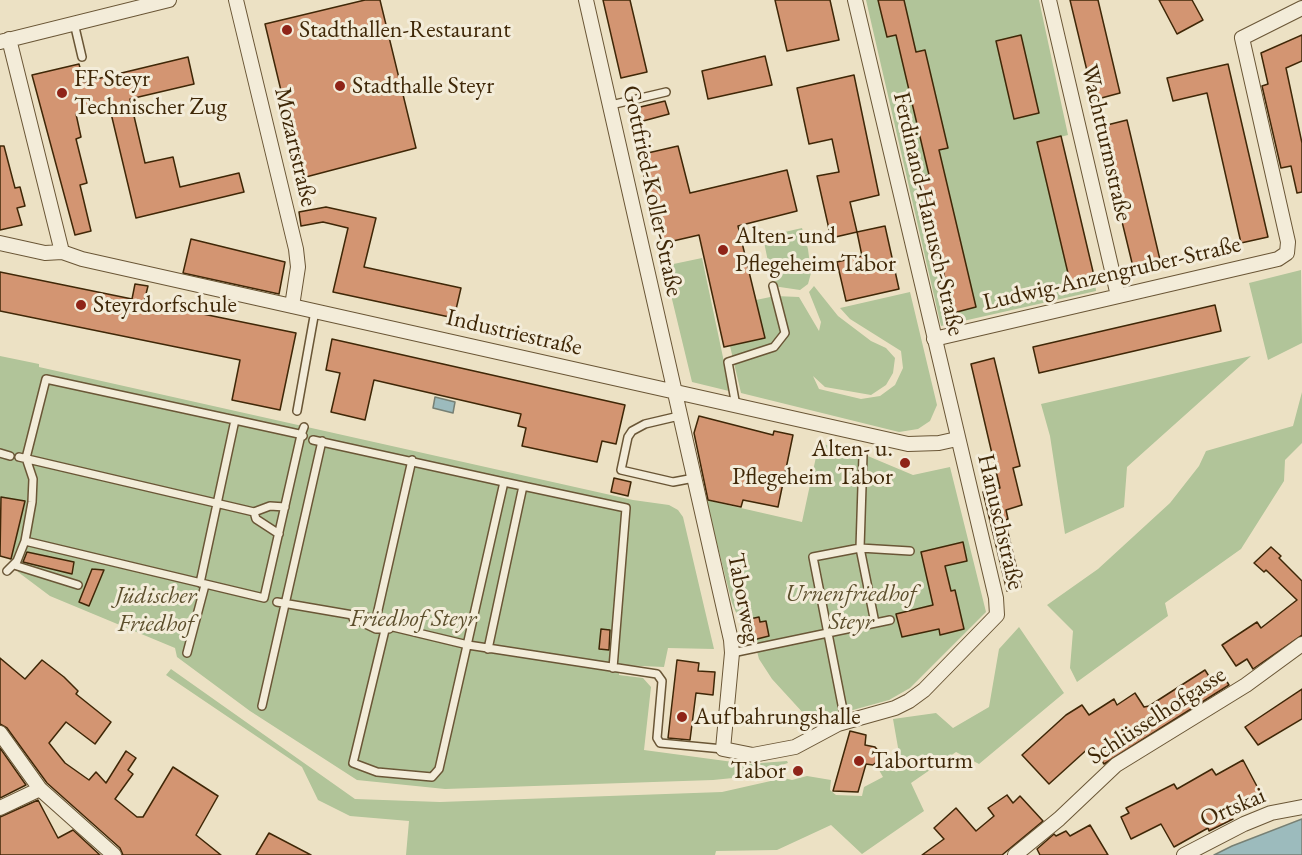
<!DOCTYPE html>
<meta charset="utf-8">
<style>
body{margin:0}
canvas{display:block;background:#ece1c4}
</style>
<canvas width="1302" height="855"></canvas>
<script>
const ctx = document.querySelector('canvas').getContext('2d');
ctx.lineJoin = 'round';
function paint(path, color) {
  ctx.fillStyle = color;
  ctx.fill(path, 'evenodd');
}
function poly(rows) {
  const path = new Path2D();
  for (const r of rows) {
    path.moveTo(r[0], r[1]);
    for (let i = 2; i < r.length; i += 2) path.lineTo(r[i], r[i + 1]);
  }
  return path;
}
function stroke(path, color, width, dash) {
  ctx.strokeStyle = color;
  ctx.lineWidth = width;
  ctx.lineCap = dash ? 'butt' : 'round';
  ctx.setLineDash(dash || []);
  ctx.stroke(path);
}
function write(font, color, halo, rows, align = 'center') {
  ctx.font = font + ' "EB Garamond",serif';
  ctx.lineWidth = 6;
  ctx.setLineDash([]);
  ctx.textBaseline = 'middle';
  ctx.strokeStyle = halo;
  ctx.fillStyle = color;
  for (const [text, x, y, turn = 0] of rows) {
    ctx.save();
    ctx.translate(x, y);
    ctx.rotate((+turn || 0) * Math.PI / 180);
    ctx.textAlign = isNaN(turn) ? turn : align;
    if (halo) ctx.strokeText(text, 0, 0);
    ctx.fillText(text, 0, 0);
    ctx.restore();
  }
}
paint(poly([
 [866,0,1039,0,1068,135,1037,143,1071,286,1095,280,1096,291,941,326],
 [802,228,808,249,811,273,808,284,800,290,773,286,763,237],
 [702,258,724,362,729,391,692,382,664,266],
 [1301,270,1302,343,1268,360,1249,283],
 [814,286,838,316,871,341,886,348,895,358,893,373,886,385,871,395,825,387,813,376,819,389,861,399,880,396,895,385,903,368,901,351,850,319,840,308,910,292,937,405,930,421,918,429,899,432,741,393,730,346,764,338,756,300,775,296,799,297,819,331,821,322,809,292],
 [0,356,39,364,39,367,633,500,669,505,678,510,683,517,714,649,668,648,664,667,619,665,619,675,643,678,651,687,644,750,748,764,787,761,788,763,743,777,713,780,445,789,357,780,250,711,177,657,175,648,50,596,18,572,25,551,16,550,13,559,0,556],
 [1251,356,1127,467,1124,507,1065,534,1050,436,1041,404],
 [1302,392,1302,443,1285,460,1284,481,1241,549,1165,603,1168,616,1077,682,1070,668,1073,631,1047,605,1098,569,1170,503,1199,466,1206,451,1293,426],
 [819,443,863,454,913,475,950,467,986,612,910,688,889,700,842,713,815,726,772,679,759,659,754,640,748,641,732,603,706,500,802,522],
 [1019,627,1064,693,979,764,956,752,911,783,924,811,862,854,831,825,777,850,716,851,715,855,406,855,409,821,350,816,318,800,302,767,166,675,171,669,355,799,440,802,722,792,784,778,792,780,807,776,831,780,830,790,836,795,862,796,864,787,883,777,879,770,900,759,893,719,936,713,953,728,989,707,999,649]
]), '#b1c499');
const water = poly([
 [435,397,455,402,453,413,433,408,435,397],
 [1302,819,1302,855,1214,855,1232,846,1302,819]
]);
paint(water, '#9cbbbd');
stroke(water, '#778074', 1.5);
const building = poly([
 [365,0,380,0,416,148,302,178,265,24,365,0],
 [603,0,630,0,647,72,621,78,603,0],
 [775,0,830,0,839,40,787,51,775,0],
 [878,0,904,0,916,52,925,50,948,148,939,150,976,307,953,313,921,177,929,175,896,35,887,37,878,0],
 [1070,0,1098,0,1120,93,1094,100,1070,0],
 [1159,0,1192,0,1203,20,1177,34,1159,0],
 [1021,35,1039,113,1014,119,996,41,1021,35],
 [1302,35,1302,61,1286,68,1302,143,1302,192,1297,193,1291,166,1281,168,1262,86,1268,84,1261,53,1302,35],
 [765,56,772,85,708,99,702,71,765,56],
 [188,57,194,84,130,99,145,163,173,157,180,187,239,173,244,192,136,218,109,105,76,114,81,137,76,139,87,183,80,185,91,231,75,235,32,75,79,64,84,82,188,57],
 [1228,64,1268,237,1241,243,1207,93,1173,101,1167,78,1228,64],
 [854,75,879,195,850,202,857,232,831,238,817,176,839,172,832,139,809,144,797,88,854,75],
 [665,101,669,114,632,124,628,110,665,101],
 [1127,120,1161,264,1134,271,1099,127,1127,120],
 [1061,136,1095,280,1071,286,1037,142,1061,136],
 [0,146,4,146,15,188,20,187,25,206,17,208,22,225,0,230,0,146],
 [678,146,690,193,787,170,797,211,738,226,765,338,724,347,699,235,660,244,639,155,678,146],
 [326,207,376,218,364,267,461,288,454,318,333,292,348,228,323,222,301,226,299,212,326,207],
 [885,226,899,289,846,301,837,262,862,256,857,232,885,226],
 [191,239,285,262,279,294,183,273,191,239],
 [0,272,132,299,135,284,148,286,144,302,296,333,280,410,232,400,240,360,0,311,0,272],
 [1215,305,1221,331,1039,373,1033,347,1215,305],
 [332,339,625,405,616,444,602,441,597,462,522,446,526,428,518,426,521,414,374,380,365,420,331,412,340,373,326,370,332,339],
 [994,358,1020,466,1013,468,1022,505,1006,510,1008,519,1005,520,1021,587,1007,591,983,492,1000,488,971,364,994,358],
 [699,416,773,435,774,431,793,435,778,507,743,500,741,507,708,500,694,433,699,416],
 [614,478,631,482,628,496,611,492,614,478],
 [1,497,25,501,11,559,0,556,1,497],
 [963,542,967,561,945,566,951,591,955,590,964,629,940,635,939,629,902,637,896,614,933,605,921,552,963,542],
 [1271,547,1281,556,1279,558,1302,581,1302,635,1253,669,1247,659,1236,666,1222,645,1257,622,1261,628,1297,600,1266,570,1264,572,1254,563,1271,547],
 [27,552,74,562,72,574,23,562,27,552],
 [92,569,104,570,89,606,79,602,92,569],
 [759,617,760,622,766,621,769,636,749,641,745,620,759,617],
 [601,629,610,630,609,650,599,649,601,629],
 [0,658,25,679,42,660,64,677,78,691,76,694,111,722,95,744,66,722,49,743,65,763,89,780,96,772,106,783,126,751,136,758,128,770,133,774,115,799,137,817,143,817,173,767,218,796,196,835,221,855,123,855,120,848,47,783,7,728,0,724,0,658],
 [677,660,699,663,698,671,715,672,713,695,696,693,690,740,668,738,677,660],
 [1205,670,1212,681,1222,674,1229,685,1104,764,1092,745,1049,784,1022,755,1066,715,1082,705,1089,715,1114,699,1117,705,1135,693,1144,707,1149,706,1205,670],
 [1302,689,1302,719,1258,745,1245,727,1302,689],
 [850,731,866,735,865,745,875,747,880,753,880,759,873,765,866,764,858,792,833,791,850,731],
 [0,748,26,785,0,798,0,748],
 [1243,760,1260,792,1228,809,1233,819,1209,831,1208,828,1174,847,1161,824,1131,839,1121,817,1129,813,1126,808,1174,784,1177,789,1212,769,1216,775,1243,760],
 [1007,795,1013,803,1020,796,1043,821,1002,855,922,855,944,839,934,828,956,808,976,831,994,816,988,808,1007,795],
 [38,800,58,838,73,830,100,855,0,855,0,817,38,800],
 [1090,825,1108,855,1040,855,1037,849,1054,834,1056,836,1066,831,1070,836,1090,825],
 [269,833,311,855,256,855,269,833]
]);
paint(building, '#d39572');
stroke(building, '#3f2707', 1.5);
const service = poly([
 [74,23,82,57],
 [611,105,666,92],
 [736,406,728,362,774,347,785,333,773,286],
 [297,411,315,311],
 [679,416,645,424,632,431,628,437,621,470,673,482,694,478],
 [303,436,299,434,235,420,46,379,26,458,33,479,32,502,25,541,264,598,301,435,304,427],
 [313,440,504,482,439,769,432,777,377,772,353,763,385,630],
 [0,453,10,456],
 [863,455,860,548,875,623],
 [19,457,254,512,270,506,285,507],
 [504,482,626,508,613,668],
 [254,512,256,519,279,534],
 [14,565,78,585],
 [7,571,17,561,25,541],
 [200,583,235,420],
 [277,602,376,619,393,627,468,645,657,674,662,681,657,738,660,743,723,749],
 [353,618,376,629,389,629],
 [376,619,412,460],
 [488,649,523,486],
 [187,653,205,585],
 [732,653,890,620],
 [262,706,322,441],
 [843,710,813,557,860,548,910,551]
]);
const minor = poly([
 [236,0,296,249,298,267,292,306],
 [586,0,731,640,732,653,723,749,753,755,795,747,838,724,895,708,909,701,924,690,997,615,996,598,855,0],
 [1049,0,1118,296],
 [9,39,62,252],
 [0,42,169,0],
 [0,243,45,253,62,252,82,259,908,444,939,443,957,439],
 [934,339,1278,259,1287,253,1288,242,1242,38,1302,8],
 [0,733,40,789,114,855],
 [0,808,40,789],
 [1015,855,1059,819,1116,765,1246,685,1302,644],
 [1184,855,1244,824,1271,813,1302,807]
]);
stroke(service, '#6a5636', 10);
stroke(minor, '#6a5636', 16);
stroke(service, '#f3ecd9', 7);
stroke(minor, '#f3ecd9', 14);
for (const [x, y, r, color] of [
 [287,30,6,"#8f2418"],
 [340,86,6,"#8f2418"],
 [62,93,6,"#8f2418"],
 [723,250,6,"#8f2418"],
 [81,305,6,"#8f2418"],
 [905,463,6,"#8f2418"],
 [682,717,6,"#8f2418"],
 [859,761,6,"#8f2418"],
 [798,771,6,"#8f2418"]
]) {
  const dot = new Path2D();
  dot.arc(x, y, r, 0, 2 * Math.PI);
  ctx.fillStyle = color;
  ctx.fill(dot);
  stroke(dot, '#f3ecd9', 2);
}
write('24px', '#3f2707', '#f3ecd9', [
 ["Stadthallen-Restaurant",299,30],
 ["FF Steyr",74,79],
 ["Technischer Zug",74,107],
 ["Stadthalle Steyr",352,86],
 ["Alten- und",735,236],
 ["Pflegeheim Tabor",735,264],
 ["Steyrdorfschule",93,305],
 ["Alten- u.",893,449,"right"],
 ["Pflegeheim Tabor",893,477,"right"],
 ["Aufbahrungshalle",694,717],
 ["Taborturm",871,761],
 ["Tabor",786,771,"right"]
], 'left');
write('24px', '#3f2707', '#f3ecd9', [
 ["Wachtturmstraße",1106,143,77],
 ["Mozartstraße",295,147,77],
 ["Gottfried-Koller-Straße",652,191,78],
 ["Ferdinand-Hanusch-Straße",928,214,77],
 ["Ludwig-Anzengruber-Straße",1112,274,-13],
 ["Industriestraße",514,333,13],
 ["Hanuschstraße",1000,522,77],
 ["Taborweg",743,598,79],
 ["Schlüsselhofgasse",1157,716,-33],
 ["Ortskai",1233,808,-23]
]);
write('italic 24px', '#5c4e2c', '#f3ecd9', [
 ["Urnenfriedhof",851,594],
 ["Steyr",851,622],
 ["Jüdischer",156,596],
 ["Friedhof",156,624],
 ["Friedhof Steyr",413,619]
]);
</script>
